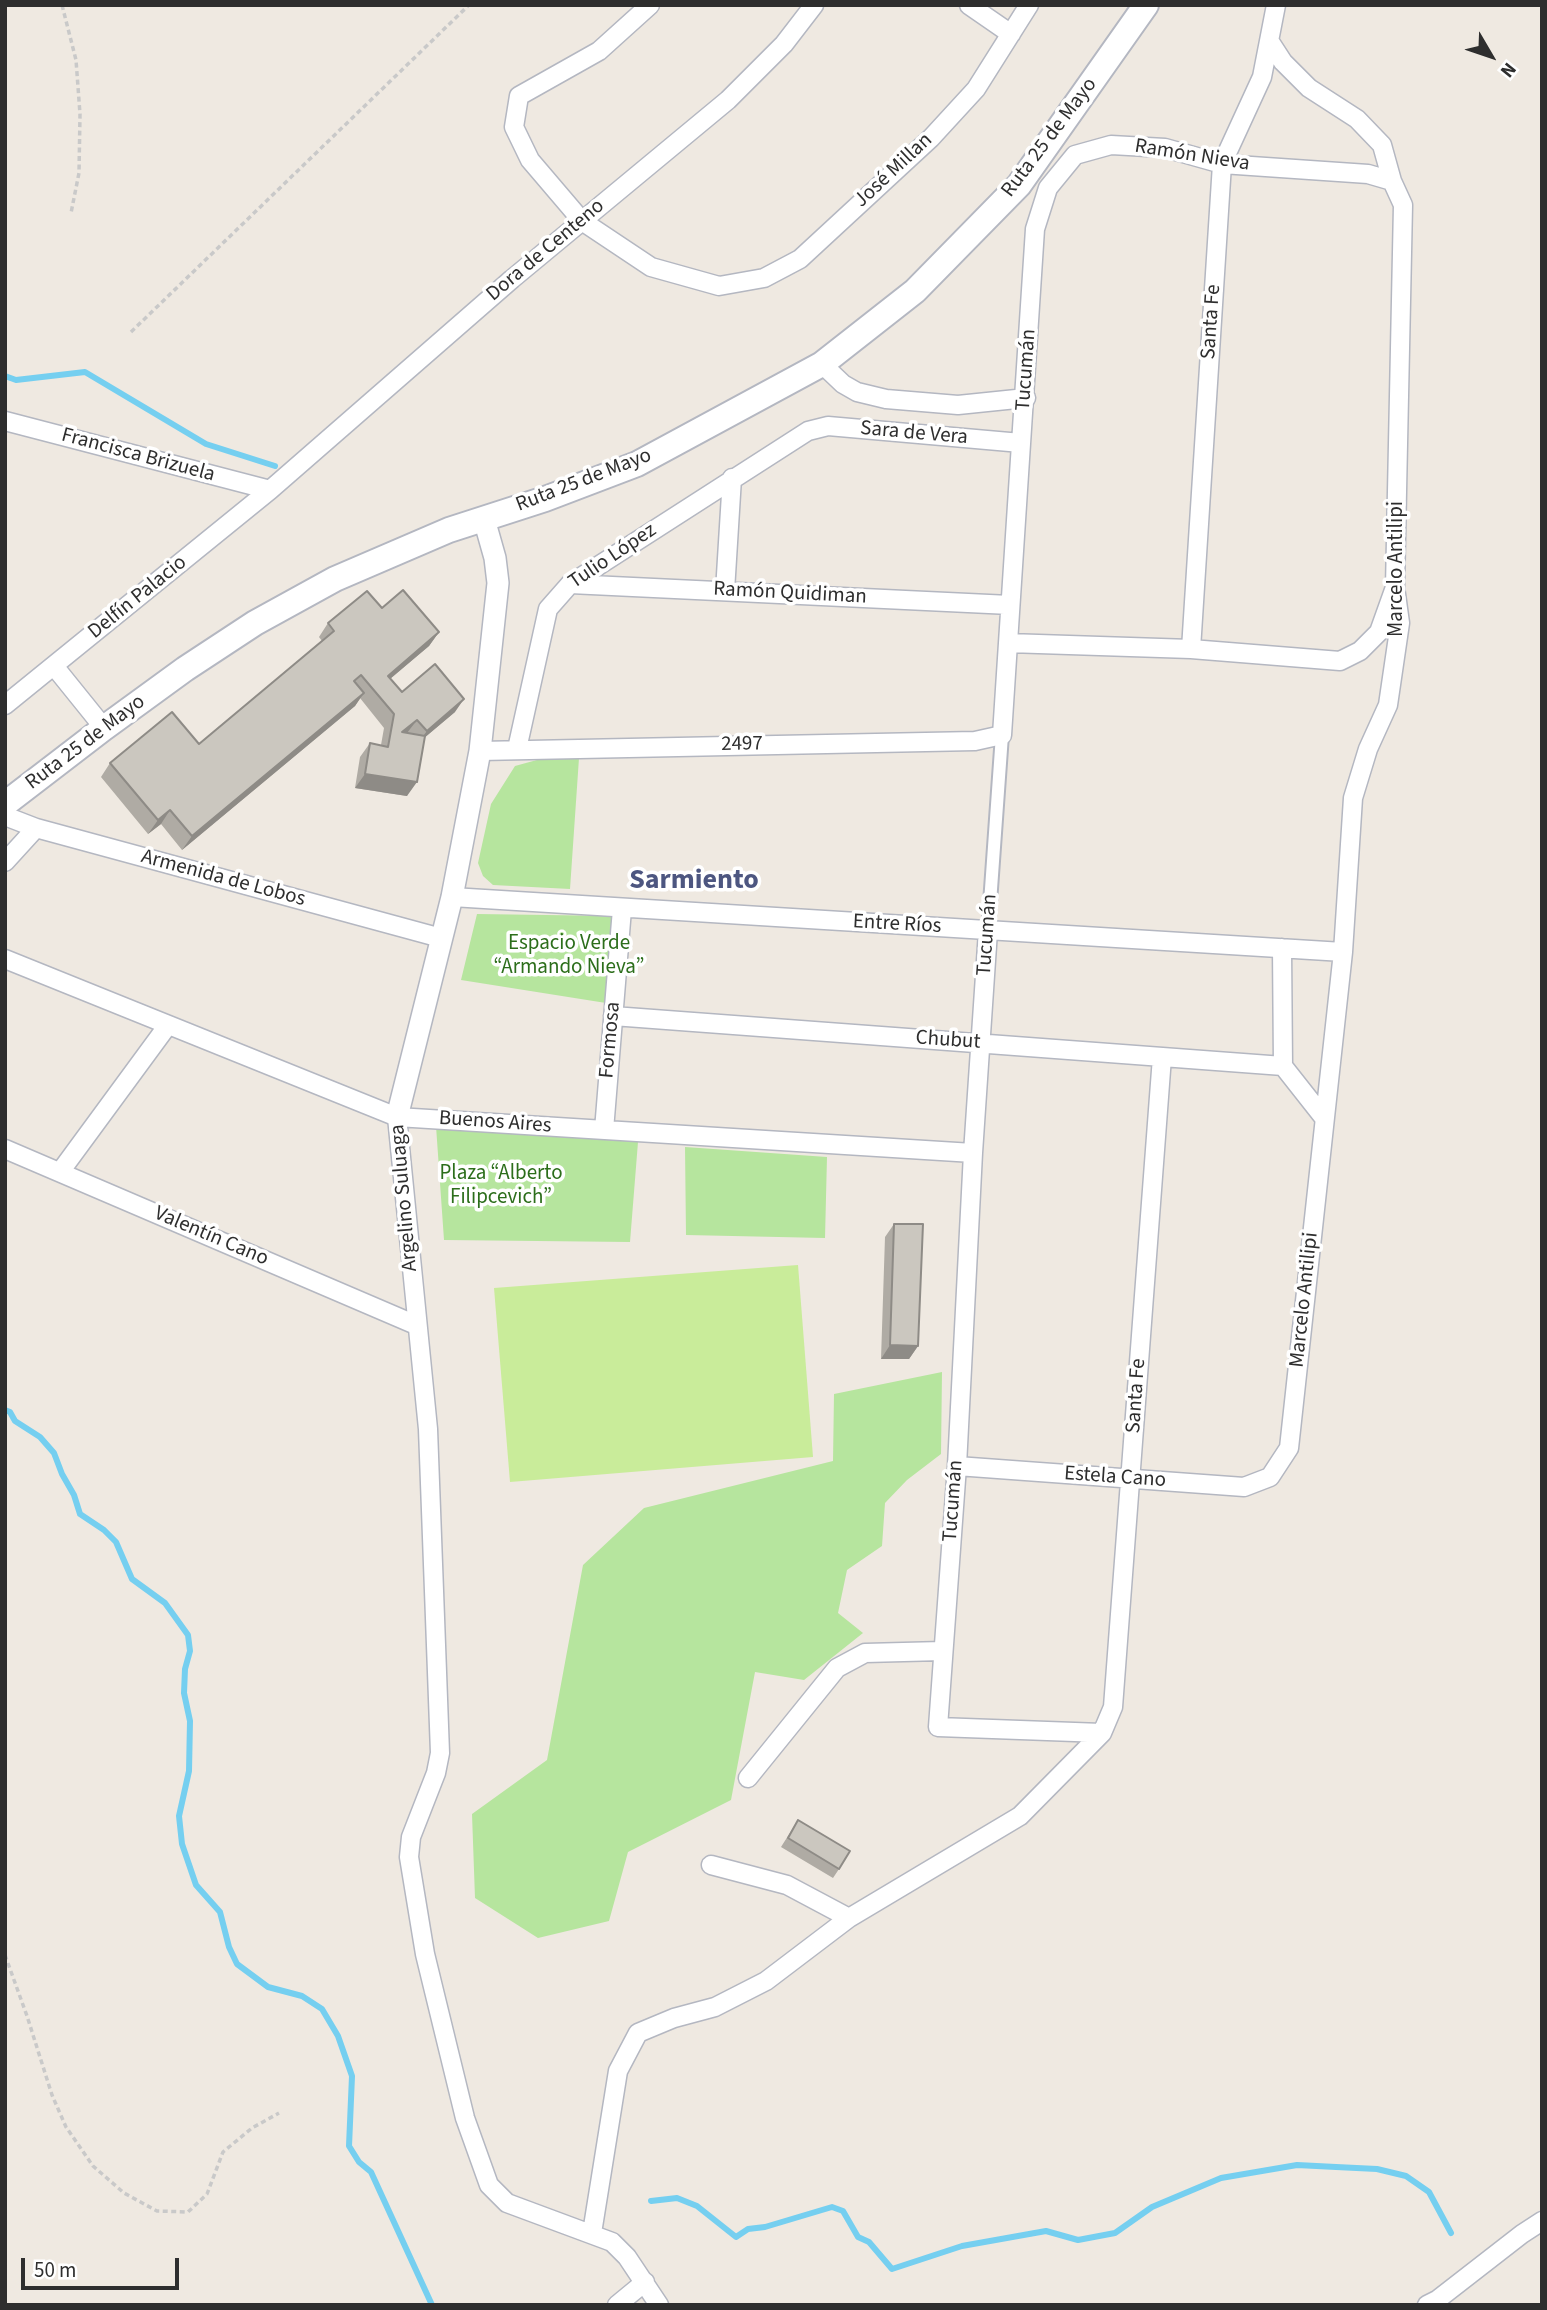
<!DOCTYPE html>
<meta charset="utf-8">
<style>
body{margin:0}
#map{position:relative;width:1547px;height:2310px;overflow:hidden;background:#efe9e1;font-family:"Source Sans 3",sans-serif}
canvas{display:block}
.frame{position:absolute;inset:0;border:7px solid #2e2e2e;pointer-events:none}
.north{position:absolute;left:1456px;top:21px;width:70px;height:70px;-webkit-text-stroke:5px #fff;paint-order:stroke;rotate:129deg;font-size:19px;font-weight:700;line-height:28px;text-align:center;color:#2e2e2e}
.north::after{content:'';display:block;margin:auto;width:24px;height:32px;background:#2e2e2e;clip-path:polygon(50% 0,100% 100%,50% 72%,0 100%)}
.scale{position:absolute;left:21px;top:2258px;width:158px;height:32px;box-sizing:border-box;border:4px solid #2e2e2e;border-top:0;padding-left:9px;font-size:21px;line-height:24px;white-space:nowrap;color:#2e2e2e;-webkit-text-stroke:5px #fff;paint-order:stroke}
</style>
<div id="map">
<canvas width="1547" height="2310"></canvas>
<div class="frame"></div>
<div class="north">N</div>
<div class="scale">50 m</div>
</div>
<script>
const ctx = document.querySelector('canvas').getContext('2d');
ctx.lineJoin = 'round';
function paint(path, color) {
  ctx.fillStyle = color;
  ctx.fill(path, 'evenodd');
}
function poly(rows) {
  const path = new Path2D();
  for (const r of rows) {
    path.moveTo(r[0], r[1]);
    for (let i = 2; i < r.length; i += 2) path.lineTo(r[i], r[i + 1]);
  }
  return path;
}
function stroke(path, color, width, dash) {
  ctx.strokeStyle = color;
  ctx.lineWidth = width;
  ctx.lineCap = dash ? 'butt' : 'round';
  ctx.setLineDash(dash || []);
  ctx.stroke(path);
}
function write(font, color, halo, rows, align = 'center') {
  ctx.font = font + ' "Source Sans 3",sans-serif';
  ctx.lineWidth = 7;
  ctx.setLineDash([]);
  ctx.textBaseline = 'middle';
  ctx.strokeStyle = halo;
  ctx.fillStyle = color;
  for (const [text, x, y, turn = 0] of rows) {
    ctx.save();
    ctx.translate(x, y);
    ctx.rotate((+turn || 0) * Math.PI / 180);
    ctx.textAlign = isNaN(turn) ? turn : align;
    if (halo) ctx.strokeText(text, 0, 0);
    ctx.fillText(text, 0, 0);
    ctx.restore();
  }
}
paint(poly([
 [555,755,579,758,570,889,493,885,483,876,478,863,491,804,515,766],
 [477,914,615,916,606,1003,461,980],
 [436,1126,638,1142,630,1242,444,1240],
 [685,1147,827,1157,825,1238,686,1235],
 [942,1372,941,1454,907,1480,885,1503,882,1546,847,1570,838,1613,863,1633,804,1680,755,1672,731,1800,628,1852,609,1921,538,1938,475,1898,472,1814,547,1760,583,1565,644,1508,833,1461,834,1394]
]), '#b6e59e');
paint(poly([
 [798,1265,813,1457,510,1482,494,1288]
]), '#c9ec9a');
stroke(poly([
 [5,376,16,380,85,372,206,444,275,466],
 [5,1410,10,1412,15,1421,40,1437,54,1453,62,1474,74,1495,80,1514,104,1530,116,1542,132,1579,165,1603,188,1635,190,1651,185,1669,184,1693,190,1721,189,1771,179,1816,182,1844,196,1885,220,1912,229,1947,237,1964,268,1987,302,1996,322,2009,338,2036,352,2076,349,2146,359,2162,371,2172,432,2305],
 [651,2201,677,2198,697,2206,736,2237,748,2229,765,2227,832,2207,843,2211,858,2237,869,2242,892,2269,962,2246,1046,2231,1078,2240,1115,2233,1152,2207,1221,2178,1297,2165,1336,2167,1377,2169,1406,2176,1429,2192,1451,2233]
]), '#75cff0', 6);
const pedestrian = poly([
 [988,931,1002,735]
]);
const minor = poly([
 [650,5,599,51,519,96,514,127,530,160,582,221,651,267,719,286,764,278,800,259,931,138,976,89,1029,5],
 [969,5,1011,34],
 [822,364,843,384,857,392,886,399,958,405,1026,398],
 [5,421,270,490],
 [570,584,1010,605],
 [725,591,732,478],
 [1008,643,1191,649,1340,661,1360,651,1379,632,1394,590],
 [1191,649,1222,164,1262,77,1276,5],
 [54,666,104,728],
 [5,705,270,490,512,279,728,100,784,44,814,5],
 [517,749,548,609,570,584,808,431,828,426,1021,443],
 [480,751,975,741,1002,735,1035,229,1048,188,1075,155,1111,145,1165,148,1222,164,1368,174,1392,181],
 [5,816,36,828,441,938],
 [5,862,36,828],
 [452,897,1343,952],
 [988,931,973,1153,957,1466,938,1727,1102,1733],
 [1282,948,1283,1066,1324,1118],
 [5,959,397,1117,973,1153],
 [613,1016,1283,1066],
 [397,1117,428,1429,440,1753,436,1773,411,1837,409,1857,425,1954,465,2118,489,2185,507,2203,612,2242,627,2257,659,2305],
 [604,1130,622,909],
 [5,1149,416,1325],
 [60,1172,168,1025],
 [957,1466,1244,1487,1270,1477,1289,1448,1343,952,1353,798,1368,749,1388,705,1400,623,1395,587,1403,205,1392,181,1382,145,1357,119,1309,88,1283,62,1270,42],
 [748,1778,837,1668,865,1653,942,1651],
 [711,1865,787,1885,849,1918],
 [592,2233,618,2071,638,2033,674,2018,715,2007,766,1981,849,1918,1020,1816,1102,1733,1113,1707,1162,1057],
 [617,2305,645,2282],
 [1427,2305,1437,2300,1522,2234,1542,2221]
]);
const tertiary = poly([
 [397,1117,452,897,480,751,498,583,495,558,484,519]
]);
const secondary = poly([
 [5,804,104,728,185,669,255,623,335,579,449,530,545,499,637,464,822,364,915,291,1019,185,1146,5]
]);
stroke(pedestrian, '#b4b7c1', 16);
stroke(minor, '#b4b7c1', 21);
stroke(tertiary, '#b4b7c1', 24);
stroke(secondary, '#b4b7c1', 28);
stroke(poly([
 [62,5,76,60,80,114,79,173,71,213],
 [131,332,469,5],
 [5,1955,27,2016,52,2095,66,2127,93,2166,124,2193,157,2211,188,2212,207,2194,223,2152,252,2128,279,2113]
]), '#c9c9c9', 3.5, [5, 3.5]);
stroke(pedestrian, '#fff', 12);
stroke(minor, '#fff', 18);
stroke(tertiary, '#fff', 21);
stroke(secondary, '#fff', 24);
paint(poly([
 [382,608,439,632,429,646,390,679,402,692,455,712,424,738,407,796,355,788,360,757,370,743,381,745,384,728,360,698,355,706,182,850,161,824,148,834,101,777,110,763,199,744,322,641,319,637,328,623],
 [894,1224,918,1346,909,1359,881,1359,885,1237],
 [798,1820,839,1869,833,1878,781,1847]
]), '#afaba4');
paint(poly([
 [439,632,429,646,378,689,388,676],
 [364,693,355,706,182,850,192,836],
 [464,699,455,712,417,744,427,731],
 [417,720,407,733,402,732],
 [365,774,417,782,407,796,355,788],
 [170,810,161,824,148,834,158,820],
 [890,1345,918,1346,909,1359,881,1359]
]), '#8e8b86');
const building = poly([
 [403,590,439,632,388,676,402,692,435,664,464,699,427,731,417,720,402,732,425,736,417,782,365,774,370,743,388,747,394,714,361,675,354,681,364,693,192,836,170,810,158,820,110,763,172,712,199,744,334,631,328,623,367,591,382,608,403,590],
 [894,1224,923,1224,918,1346,890,1345,894,1224],
 [798,1820,850,1851,839,1869,788,1838,798,1820]
]);
paint(building, '#cbc7bf');
stroke(building, '#8e8b86', 2);
write('21px', '#2e2e2e', '#fff', [
 ["Ruta 25 de Mayo",1050,138,-53],
 ["Ramón Nieva",1192,156,9],
 ["José Millan",894,171,-43],
 ["Dora de Centeno",546,251,-40],
 ["Santa Fe",1212,322,-86],
 ["Tucumán",1027,370,-86],
 ["Sara de Vera",914,434,5],
 ["Francisca Brizuela",138,456,15],
 ["Ruta 25 de Mayo",584,481,-21],
 ["Tulio López",613,557,-34],
 ["Marcelo Antilipi",1397,569,-90],
 ["Ramón Quidiman",790,594,3],
 ["Delfín Palacio",138,598,-39],
 ["Ruta 25 de Mayo",86,743,-37],
 ["2497",742,745,-1],
 ["Armenida de Lobos",223,879,15],
 ["Entre Ríos",897,925,3],
 ["Tucumán",988,935,-86],
 ["Formosa",611,1040,-85],
 ["Chubut",948,1041,4],
 ["Buenos Aires",495,1123,4],
 ["Argelino Suluaga",405,1198,-95],
 ["Valentín Cano",211,1237,23],
 ["Marcelo Antilipi",1305,1300,-84],
 ["Santa Fe",1137,1396,-86],
 ["Estela Cano",1115,1478,4],
 ["Tucumán",954,1501,-86]
]);
write('21px', '#2c6e1b', '#fff', [
 ["Espacio Verde",569,944],
 ["“Armando Nieva”",569,968],
 ["Plaza “Alberto",501,1174],
 ["Filipcevich”",501,1198]
]);
write('bold 28px', '#4d5680', '#fff', [
 ["Sarmiento",694,882]
]);
</script>
